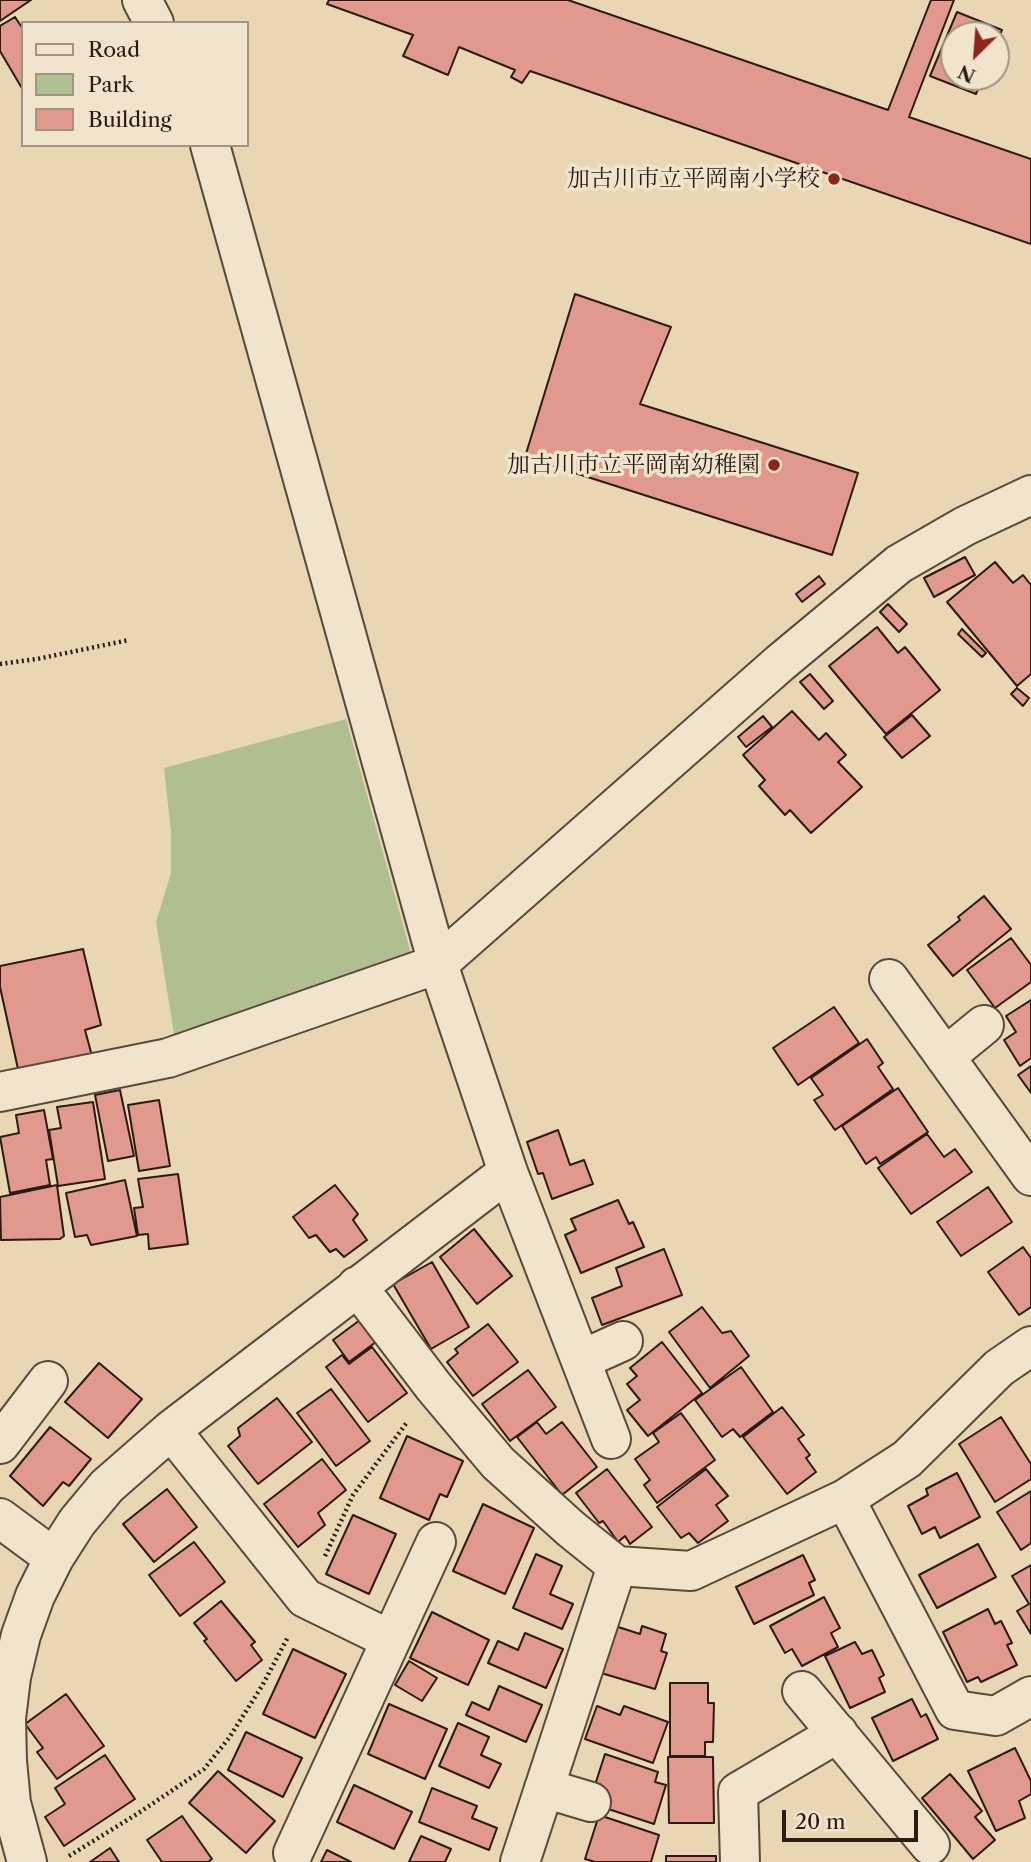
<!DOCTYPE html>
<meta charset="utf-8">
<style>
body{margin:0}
#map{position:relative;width:1031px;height:1862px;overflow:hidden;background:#e9d6b2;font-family:"Libre Caslon Text",serif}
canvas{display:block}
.legend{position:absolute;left:21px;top:21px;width:228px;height:126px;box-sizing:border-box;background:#f1e4cd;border:2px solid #a19483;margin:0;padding:9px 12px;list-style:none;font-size:21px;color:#2a1b15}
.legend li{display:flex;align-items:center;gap:14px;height:35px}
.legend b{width:35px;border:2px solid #a19483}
.north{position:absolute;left:940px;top:21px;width:70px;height:70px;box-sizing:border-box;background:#f1e4cd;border:2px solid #a19483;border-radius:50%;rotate:205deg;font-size:19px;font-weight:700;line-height:28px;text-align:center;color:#2a1b15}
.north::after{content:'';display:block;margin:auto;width:24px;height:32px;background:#8f2418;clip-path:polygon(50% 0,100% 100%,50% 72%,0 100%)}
.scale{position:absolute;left:782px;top:1810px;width:136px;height:32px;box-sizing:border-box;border:4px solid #2a1b15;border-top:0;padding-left:9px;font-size:21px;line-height:24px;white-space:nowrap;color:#2a1b15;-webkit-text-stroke:5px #f1e4cd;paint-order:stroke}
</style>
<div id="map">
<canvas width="1031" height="1862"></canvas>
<ul class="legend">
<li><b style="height:9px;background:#f1e4cd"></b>Road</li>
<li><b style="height:19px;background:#b0bf90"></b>Park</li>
<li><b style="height:19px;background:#e0998c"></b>Building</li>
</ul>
<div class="north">N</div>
<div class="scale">20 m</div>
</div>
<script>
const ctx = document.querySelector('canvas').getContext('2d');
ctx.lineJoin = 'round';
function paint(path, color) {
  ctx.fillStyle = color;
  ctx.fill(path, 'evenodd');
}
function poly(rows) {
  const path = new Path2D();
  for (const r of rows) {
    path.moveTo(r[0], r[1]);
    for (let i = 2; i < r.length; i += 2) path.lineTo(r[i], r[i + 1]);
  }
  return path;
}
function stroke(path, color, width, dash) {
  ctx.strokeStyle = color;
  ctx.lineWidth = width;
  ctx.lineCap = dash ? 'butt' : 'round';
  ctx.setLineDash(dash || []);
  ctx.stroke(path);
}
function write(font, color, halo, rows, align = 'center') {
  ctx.font = font + ' "Libre Caslon Text","Noto Serif JP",serif';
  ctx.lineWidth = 7;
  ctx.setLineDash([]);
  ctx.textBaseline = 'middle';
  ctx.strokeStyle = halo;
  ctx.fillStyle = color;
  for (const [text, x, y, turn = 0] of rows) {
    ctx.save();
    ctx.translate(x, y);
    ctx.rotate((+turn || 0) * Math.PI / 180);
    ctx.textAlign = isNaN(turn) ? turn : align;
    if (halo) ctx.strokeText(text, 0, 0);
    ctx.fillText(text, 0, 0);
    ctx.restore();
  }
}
paint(poly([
 [346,719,413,961,175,1040,156,922,171,873,171,832,164,768]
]), '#b0bf90');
const building = poly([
 [0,0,31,0,0,21,0,0],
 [329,0,568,0,888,110,931,0,954,0,909,117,1031,159,1031,244,530,71,522,83,511,77,515,70,459,47,448,75,403,56,413,35,327,4,329,0],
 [957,12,1002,30,996,45,996,35,954,35,954,77,983,77,976,94,930,76,957,12],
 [15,17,23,29,23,90,0,51,0,26,15,17],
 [575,294,671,327,640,404,858,473,832,555,525,457,575,294],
 [965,557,975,575,934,597,924,578,965,557],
 [995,562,1013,583,1023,575,1031,585,1031,674,1017,686,947,602,995,562],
 [819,576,825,584,802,602,796,594,819,576],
 [888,604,907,624,899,632,880,612,888,604],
 [877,627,898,653,905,647,940,690,886,734,829,666,877,627],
 [962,629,986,653,982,657,958,634,962,629],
 [810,674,833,701,824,709,800,682,810,674],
 [1017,688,1029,698,1023,706,1011,694,1017,688],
 [792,711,819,740,826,733,846,755,838,762,862,787,811,833,790,810,785,815,759,786,765,780,743,755,792,711],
 [912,715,930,736,902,758,884,737,912,715],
 [763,716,772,727,746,747,738,737,763,716],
 [984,896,1011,929,953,976,928,945,960,920,958,917,984,896],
 [1011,938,1031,965,1031,982,995,1008,967,970,1011,938],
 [83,949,101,1025,85,1030,92,1056,18,1069,0,987,0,966,83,949],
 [1031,1000,1031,1058,1020,1066,1004,1040,1016,1032,1006,1016,1031,1000],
 [834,1007,859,1043,798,1085,773,1048,834,1007],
 [867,1039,883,1063,878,1067,893,1089,835,1130,814,1100,823,1095,811,1078,867,1039],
 [1031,1066,1031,1093,1018,1075,1031,1066],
 [898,1088,928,1132,880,1164,876,1157,866,1164,842,1126,898,1088],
 [120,1090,134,1156,108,1161,95,1095,120,1090],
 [159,1100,170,1166,139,1171,128,1105,159,1100],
 [93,1102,105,1179,58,1186,49,1130,61,1128,57,1107,93,1102],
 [44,1110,53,1159,46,1160,50,1185,10,1193,0,1137,19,1133,16,1115,44,1110],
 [558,1130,570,1165,584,1160,593,1184,552,1199,543,1173,538,1174,527,1142,558,1130],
 [927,1134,944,1157,955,1149,972,1172,911,1214,878,1168,927,1134],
 [178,1174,188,1244,149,1249,148,1234,138,1235,134,1208,143,1207,138,1179,178,1174],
 [125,1180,137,1236,91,1245,87,1235,75,1237,66,1193,125,1180],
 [57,1185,64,1236,60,1239,1,1240,0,1197,57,1185],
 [335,1185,358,1214,353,1220,367,1240,344,1257,336,1249,330,1252,316,1235,309,1238,293,1217,335,1185],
 [988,1187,1012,1222,961,1256,937,1222,988,1187],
 [618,1200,629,1224,633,1222,644,1247,581,1273,565,1235,576,1230,571,1219,618,1200],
 [474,1229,512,1276,477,1304,440,1257,474,1229],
 [1023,1247,1031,1258,1031,1307,1019,1315,988,1272,1023,1247],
 [664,1249,682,1295,602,1325,592,1298,622,1286,616,1268,664,1249],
 [432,1262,469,1327,431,1349,393,1284,432,1262],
 [702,1307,722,1333,731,1331,749,1356,710,1388,669,1332,702,1307],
 [360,1320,376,1342,349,1362,333,1340,360,1320],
 [488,1324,518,1362,473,1396,447,1362,458,1353,455,1349,488,1324],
 [662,1342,702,1393,648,1436,627,1410,640,1400,627,1384,637,1376,630,1368,662,1342],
 [372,1347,407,1393,368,1422,326,1367,342,1355,349,1364,372,1347],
 [99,1363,142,1399,108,1438,65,1402,99,1363],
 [741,1367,773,1412,740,1437,733,1429,722,1437,695,1400,741,1367],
 [528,1370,556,1407,510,1441,482,1404,528,1370],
 [331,1389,370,1441,336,1466,297,1413,331,1389],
 [277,1398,312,1442,258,1484,228,1446,240,1436,238,1428,277,1398],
 [782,1407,804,1435,798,1439,810,1455,806,1458,816,1472,787,1494,743,1437,782,1407],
 [681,1413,715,1460,657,1503,644,1485,650,1480,635,1459,659,1442,653,1433,681,1413],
 [1001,1417,1031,1464,1031,1479,995,1502,959,1444,1001,1417],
 [537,1422,546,1434,562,1422,597,1467,562,1495,517,1437,537,1422],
 [50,1427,91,1459,69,1486,63,1482,43,1506,10,1476,50,1427],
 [407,1436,463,1461,447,1497,440,1494,429,1520,380,1498,407,1436],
 [322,1459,346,1490,318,1513,325,1525,298,1547,264,1504,322,1459],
 [607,1469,652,1527,630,1544,625,1536,618,1542,603,1521,599,1523,576,1493,607,1469],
 [706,1469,728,1496,716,1505,728,1521,698,1543,689,1533,681,1538,657,1507,706,1469],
 [957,1473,980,1517,940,1538,935,1527,922,1534,908,1506,928,1495,926,1489,957,1473],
 [167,1489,197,1527,154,1562,123,1524,167,1489],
 [1031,1491,1031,1543,1021,1550,997,1512,1031,1491],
 [483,1504,534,1528,505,1594,453,1571,483,1504],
 [353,1515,396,1534,369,1594,326,1574,353,1515],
 [194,1542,225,1582,180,1616,149,1575,194,1542],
 [978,1544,996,1577,937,1608,919,1575,978,1544],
 [536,1554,562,1566,550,1594,573,1604,562,1629,513,1608,536,1554],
 [803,1555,815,1580,809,1583,814,1595,754,1624,736,1587,803,1555],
 [1031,1565,1031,1634,1017,1611,1029,1604,1012,1576,1031,1565],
 [824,1597,840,1628,831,1633,838,1647,802,1666,792,1649,785,1653,770,1626,824,1597],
 [221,1601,255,1642,251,1645,262,1660,236,1681,204,1641,207,1639,194,1623,221,1601],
 [988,1609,995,1624,1001,1621,1012,1643,1007,1645,1017,1665,981,1682,978,1677,967,1682,943,1632,988,1609],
 [432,1612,489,1640,468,1685,410,1658,432,1612],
 [615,1626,640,1634,642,1626,666,1634,661,1651,667,1653,655,1689,601,1673,615,1626],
 [525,1633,563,1649,546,1688,488,1663,498,1641,518,1650,525,1633],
 [855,1642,862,1654,872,1650,884,1675,879,1678,885,1692,850,1708,825,1656,855,1642],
 [293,1649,346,1674,315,1738,263,1714,293,1649],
 [409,1661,437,1678,422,1701,395,1685,409,1661],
 [670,1683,708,1683,708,1703,714,1703,713,1742,705,1742,705,1756,670,1756,670,1683],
 [499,1686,542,1705,526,1742,466,1715,472,1702,489,1710,499,1686],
 [66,1694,104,1746,57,1779,37,1752,43,1748,25,1724,66,1694],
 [912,1699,921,1717,926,1714,938,1739,893,1761,872,1718,912,1699],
 [389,1704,447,1729,425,1779,368,1754,389,1704],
 [597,1706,620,1715,624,1706,668,1722,653,1763,585,1739,597,1706],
 [458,1723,489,1737,481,1755,501,1764,489,1788,439,1766,458,1723],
 [246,1732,302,1758,283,1797,228,1770,246,1732],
 [1015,1748,1031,1781,1031,1794,1019,1801,1025,1818,996,1831,968,1771,1015,1748],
 [605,1754,658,1772,655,1782,666,1785,654,1824,599,1806,595,1785,605,1754],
 [105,1755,135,1799,64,1846,45,1817,65,1804,55,1788,105,1755],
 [668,1757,713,1757,714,1823,669,1823,668,1757],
 [218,1771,275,1821,246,1853,189,1803,218,1771],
 [950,1774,982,1811,975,1817,995,1840,973,1859,922,1798,950,1774],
 [354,1785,412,1812,394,1849,337,1822,354,1785],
 [432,1788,477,1806,472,1818,497,1828,489,1850,419,1822,432,1788],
 [599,1815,659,1835,651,1862,595,1862,585,1859,599,1815],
 [182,1816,212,1859,208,1862,162,1862,147,1840,182,1816],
 [421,1836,451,1849,445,1862,409,1862,421,1836],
 [110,1848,119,1862,90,1862,110,1848],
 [327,1850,351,1862,321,1862,327,1850],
 [666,1856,716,1856,716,1862,666,1862,666,1856]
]);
paint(building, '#e0998c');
stroke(building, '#2a1b15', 2);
const minor = poly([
 [142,0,154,23],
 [210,145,438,964,508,1172,611,1439],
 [889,979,1031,1176],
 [945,1057,984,1025],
 [0,1092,168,1058,438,964,780,663,899,564,965,526,1031,495],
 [357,1286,434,1387,498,1463,571,1529,617,1566,691,1571,845,1499,907,1459,999,1368,1031,1346],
 [581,1360,623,1341],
 [171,1430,305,1598,391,1640],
 [0,1444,48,1381],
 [845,1499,955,1710,996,1716,1031,1696],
 [0,1518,54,1558],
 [802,1691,930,1845],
 [544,1788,591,1802],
 [293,1853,436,1542],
 [27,1862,11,1803,7,1761,6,1719,11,1677,21,1635,35,1596,54,1558,77,1522,107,1486,171,1430,508,1172],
 [520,1862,617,1566],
 [740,1862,738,1792,838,1733]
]);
stroke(minor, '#5a4a3c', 42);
stroke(poly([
 [0,664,37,659,129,640],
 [325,1556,353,1495,408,1421],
 [69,1856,137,1814,204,1769,229,1738,262,1686,288,1637]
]), '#2a1b15', 4.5, [2, 3.5]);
stroke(minor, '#f1e4cd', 38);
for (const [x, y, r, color] of [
 [834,179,7,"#8f2418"],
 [774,465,7,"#8f2418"]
]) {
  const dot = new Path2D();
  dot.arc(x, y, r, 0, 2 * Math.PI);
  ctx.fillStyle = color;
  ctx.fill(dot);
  stroke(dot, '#f1e4cd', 2.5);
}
write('23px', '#2a1b15', '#f1e4cd', [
 ["加古川市立平岡南小学校",820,179],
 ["加古川市立平岡南幼稚園",760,465]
], 'right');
</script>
